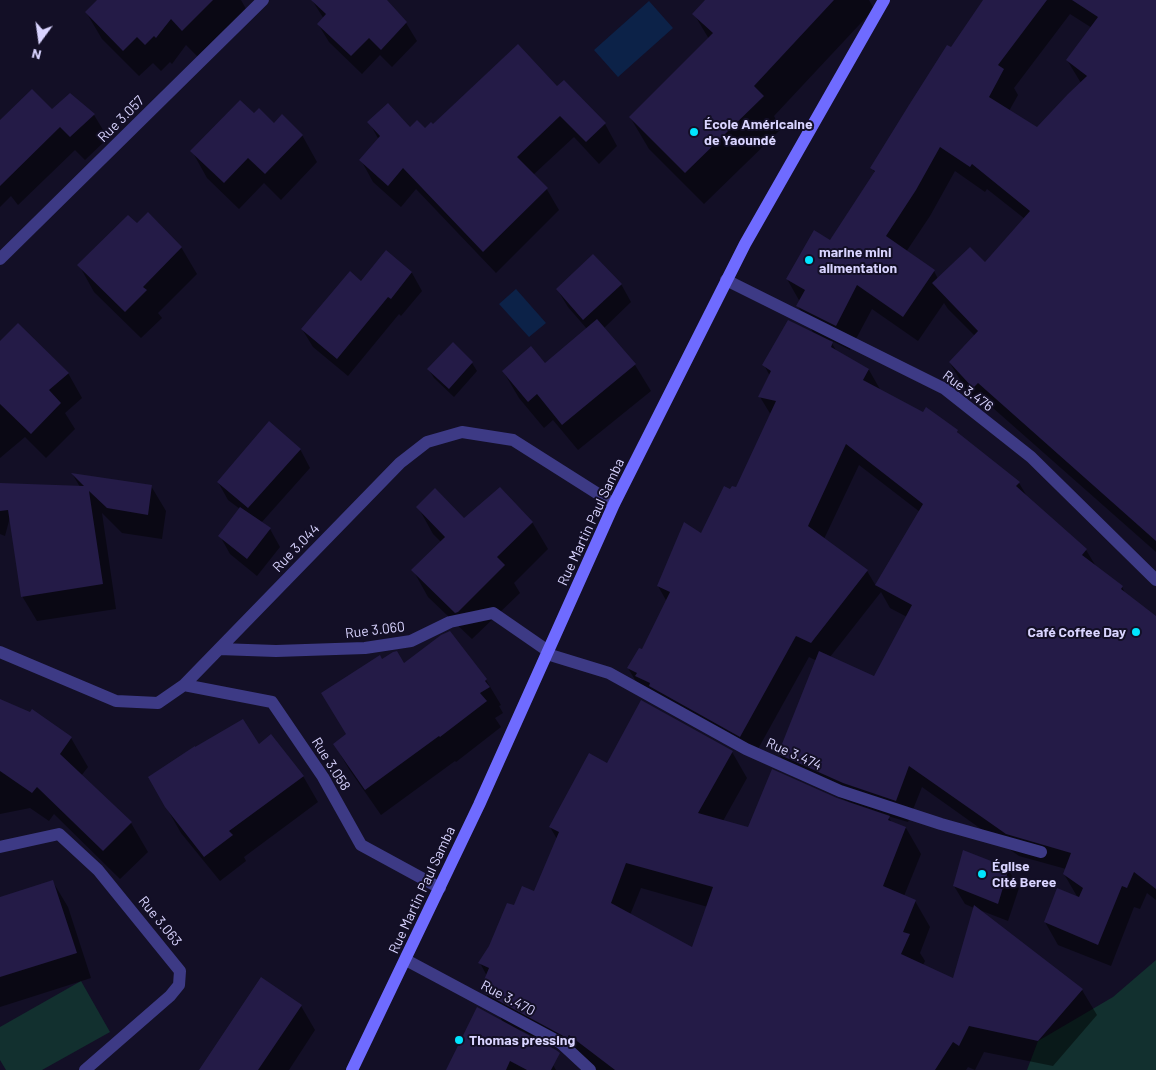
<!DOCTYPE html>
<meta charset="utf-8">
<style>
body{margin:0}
#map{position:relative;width:1156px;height:1070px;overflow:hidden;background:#130f26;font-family:Barlow,sans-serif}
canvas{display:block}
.north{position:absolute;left:15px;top:15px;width:50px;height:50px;-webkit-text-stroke:4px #130f26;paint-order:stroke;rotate:194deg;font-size:14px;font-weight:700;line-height:20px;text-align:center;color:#d9d4ff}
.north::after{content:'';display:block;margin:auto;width:18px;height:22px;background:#d9d4ff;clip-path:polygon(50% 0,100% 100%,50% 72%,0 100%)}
</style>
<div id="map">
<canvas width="1156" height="1070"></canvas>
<div class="north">N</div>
</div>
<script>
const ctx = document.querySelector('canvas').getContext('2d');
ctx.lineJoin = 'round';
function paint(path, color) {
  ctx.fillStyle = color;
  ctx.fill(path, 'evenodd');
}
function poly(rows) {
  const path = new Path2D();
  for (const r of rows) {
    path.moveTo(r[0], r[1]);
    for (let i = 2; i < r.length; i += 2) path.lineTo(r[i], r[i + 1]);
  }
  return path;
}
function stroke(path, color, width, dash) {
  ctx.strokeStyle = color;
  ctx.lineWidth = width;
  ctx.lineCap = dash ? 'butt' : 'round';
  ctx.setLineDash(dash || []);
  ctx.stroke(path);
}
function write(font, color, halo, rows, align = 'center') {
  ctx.font = font + ' Barlow,sans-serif';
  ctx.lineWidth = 4;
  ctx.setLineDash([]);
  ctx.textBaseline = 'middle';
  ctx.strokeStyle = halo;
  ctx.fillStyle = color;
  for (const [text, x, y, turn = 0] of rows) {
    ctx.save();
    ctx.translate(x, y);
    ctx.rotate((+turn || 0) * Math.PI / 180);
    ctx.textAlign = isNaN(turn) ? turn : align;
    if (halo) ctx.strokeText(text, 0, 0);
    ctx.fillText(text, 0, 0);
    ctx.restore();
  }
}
paint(poly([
 [1156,960,1156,1070,1027,1070,1038,1041,1113,997],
 [81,981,110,1032,42,1070,6,1070,0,1060,0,1027]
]), '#12302f');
paint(poly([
 [649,1,673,28,618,77,594,50],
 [516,289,546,323,529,337,499,304]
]), '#0c2248');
paint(poly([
 [99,0,241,0,246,9,198,57,186,45,172,64,170,62,161,71,153,63,139,76,102,39,86,12],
 [312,0,386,0,406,23,417,41,392,67,380,55,362,74,329,42,318,24,324,19],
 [707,0,869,0,874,9,774,116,781,129,704,204,649,149,630,117,709,39,694,14],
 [985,0,1156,0,1156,552,993,408,988,413,965,388,950,363,975,336,948,309,944,303,918,341,872,309,850,350,830,340,837,352,869,370,881,391,957,431,959,435,1019,483,1028,498,1086,550,1097,568,1122,587,1126,595,1156,617,1156,900,1147,893,1140,909,1134,907,1111,966,1058,945,1045,922,1078,898,1064,874,1066,869,1019,856,922,787,908,822,888,816,892,823,906,828,921,854,904,896,915,901,930,927,920,953,925,961,923,965,954,980,974,908,965,904,954,886,1008,869,1019,888,1008,921,977,909,1082,990,1097,1015,1053,1066,984,1052,975,1070,968,1067,966,1070,597,1070,540,1033,536,1038,519,1029,553,1065,556,1070,447,1070,503,1022,485,992,489,986,485,980,487,976,480,963,514,907,535,893,557,839,550,827,608,765,732,752,747,778,723,821,749,829,848,803,849,802,792,776,779,754,817,661,809,657,753,758,641,690,628,668,642,651,667,602,658,586,701,535,731,491,737,489,771,415,760,397,770,376,764,365,814,334,798,306,800,302,787,279,831,242,875,173,872,168],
 [1070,14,1092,28,1067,60,1081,83,1037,129,1009,111,1018,95,1014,88],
 [955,171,985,192,987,189,1025,219,985,264,938,279,934,271,906,252,930,216],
 [859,465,920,512,876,586,867,571,824,539],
 [881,592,890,608,907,617,874,677,830,657],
 [641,888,708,907,692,949,630,915],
 [557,88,605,124,617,146,599,164,574,137,533,175,546,188,559,210,496,273,416,189,401,207,373,182,361,160,379,140,369,122,425,130,433,125],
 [51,111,94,115,108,138,85,160,75,150,18,205,11,196,0,207,0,121],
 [254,115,302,135,317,162,281,200,264,183,239,209,207,178,192,151],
 [137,225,181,247,197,274,158,313,162,318,141,338,94,292,79,265],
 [386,252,412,273,422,291,401,316,399,314,348,376,313,347,302,329,361,282],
 [621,284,631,302,604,328,635,365,651,391,578,450,553,420,544,428,519,398,503,371,545,365,587,329,568,307,557,289],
 [0,343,68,373,82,398,65,413,75,429,46,458,25,437,0,458],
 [472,363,477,371,454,397,434,378,429,370],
 [300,449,310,468,261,523,270,529,280,547,257,576,230,554,220,536,240,509,228,500,218,482],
 [73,475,151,486,166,511,162,539,122,533,102,513,116,609,37,621,22,596,10,517,5,536,0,534,0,488,80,487],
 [418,507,464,520,532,522,548,549,514,583,520,593,473,638,472,639,428,597,413,570,441,542,433,534],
 [381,661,486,680,501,705,499,706,503,713,495,718,501,727,456,762,455,761,381,815,349,769,334,744,347,734],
 [0,700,71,738,88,767,81,776,131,823,148,852,120,879,54,814,49,821,30,808,0,814],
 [259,745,303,776,318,802,244,857,246,861,220,881,181,833,149,777],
 [53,882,68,907,91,978,0,1007,0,899],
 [301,1006,315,1030,289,1070,200,1070]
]), '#0007');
paint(poly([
 [97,0,213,0,182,31,171,19,156,38,154,36,145,45,137,37,123,51,85,12],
 [311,0,387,0,407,22,381,50,369,38,351,56,317,24,326,14],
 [705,0,834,0,754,86,764,96,685,173,629,117,713,33,692,14],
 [983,0,1047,0,998,65,1004,69,989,97,1037,127,1068,94,1087,76,1066,60,1098,17,1072,0,1156,0,1156,541,978,383,973,388,949,362,978,331,932,283,970,247,985,262,1030,211,972,164,970,167,940,147,916,190,886,236,935,270,903,317,857,285,836,326,796,306,805,290,786,279,814,230,830,240,875,171,870,168,909,105,947,45,951,47],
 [518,44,557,86,564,80,606,123,586,142,560,116,517,157,548,188,483,252,403,168,388,186,359,160,380,136,367,122,388,103,410,127,417,120,425,128,431,122,433,124],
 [32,89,52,109,70,93,95,114,70,137,60,127,0,186,0,120],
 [240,100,254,113,259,108,274,123,282,114,303,135,265,174,248,158,224,183,190,151],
 [148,212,182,247,143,287,147,290,125,312,77,265,128,215,137,223],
 [386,250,412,272,391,299,388,297,337,359,301,329,350,271,361,281],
 [593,254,622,284,583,320,556,289],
 [597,319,636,364,562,425,537,394,528,402,502,371,531,346,545,363],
 [788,320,833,342,831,347,869,369,863,380,923,412,926,407,958,430,957,432,1020,482,1016,486,1087,549,1082,555,1123,586,1121,589,1156,616,1156,889,1134,872,1127,888,1122,886,1098,945,1044,922,1057,888,1079,897,1083,888,1063,874,1071,853,1006,834,909,766,896,801,843,783,778,754,819,651,874,676,912,605,875,585,923,504,846,444,808,526,868,570,811,643,796,636,740,737,649,686,650,683,635,676,637,673,627,668,639,648,642,649,670,592,657,586,684,522,701,533,724,486,730,489,732,486,736,487,776,401,758,397,771,371,762,365],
 [18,323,69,373,49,390,61,403,31,434,0,404,0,341],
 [453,342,473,362,449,389,427,369],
 [269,421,301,449,248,508,217,482],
 [71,473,152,485,148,515,107,508,89,491,103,584,21,597,8,510,0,511,0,483,84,486],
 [500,487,533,522,497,557,505,565,458,612,455,613,411,570,445,537,416,507,435,488,464,518],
 [240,507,271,528,247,559,218,536],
 [450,631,487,679,485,681,490,687,480,693,487,701,440,737,439,736,365,790,333,744,346,734,321,693,380,655,382,659,393,652,397,651,404,663,441,635],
 [0,699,30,712,32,709,72,737,60,754,132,822,103,851,37,787,32,793,0,771],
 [641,700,733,751,698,813,748,827,772,769,837,798,890,816,888,820,906,827,883,886,916,900,903,932,910,934,901,954,953,978,974,905,1083,989,1038,1041,969,1026,959,1046,953,1042,935,1070,615,1070,569,1035,567,1038,484,993,489,983,484,980,489,968,478,963,489,946,507,903,514,905,522,886,534,891,559,832,549,827,589,753,607,763],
 [626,863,713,887,692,947,611,903],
 [243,719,259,744,271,734,304,776,229,831,233,835,204,857,165,807,148,777,195,746,195,747],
 [963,850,1009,868,998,904,953,886],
 [53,880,77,953,0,977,0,897],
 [261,977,302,1005,258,1070,199,1070],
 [477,1007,556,1050,560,1053,551,1070,527,1070,510,1061,506,1070,446,1070]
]), '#241b47');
stroke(poly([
 [0,259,263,0],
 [726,280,945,389,1031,457,1156,580],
 [219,649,276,651,365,648,411,641,450,622,493,613,548,651],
 [0,652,116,701,158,703,184,685,400,463,427,442,462,432,513,440,614,504],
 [547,654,609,673,746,749,840,791,941,824,1041,852],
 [184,685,272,702,323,777,361,845,440,888],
 [0,847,59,834,98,870,180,971,179,985,170,996,85,1070],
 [406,960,561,1043,590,1070]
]), '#3d3a85', 12);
stroke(poly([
 [352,1070,479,805,614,504,745,244,884,0]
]), '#6f6bff', 12);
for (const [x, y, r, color] of [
 [694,132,5,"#00e5ff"],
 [809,260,5,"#00e5ff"],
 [1136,632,5,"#00e5ff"],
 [982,874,5,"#00e5ff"],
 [459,1040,5,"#00e5ff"]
]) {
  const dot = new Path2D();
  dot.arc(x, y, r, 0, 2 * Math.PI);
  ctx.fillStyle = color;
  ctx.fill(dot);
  stroke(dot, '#130f26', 2);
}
write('14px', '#d9d4ff', '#130f26', [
 ["Rue 3.057",121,119,-45],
 ["Rue 3.476",968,391,36],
 ["Rue Martin Paul Samba",591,522,-65],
 ["Rue 3.044",296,548,-46],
 ["Rue 3.060",375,630,-7],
 ["Rue 3.474",794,754,24],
 ["Rue 3.058",331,764,58],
 ["Rue Martin Paul Samba",422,890,-65],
 ["Rue 3.063",160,921,51],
 ["Rue 3.470",508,998,28]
]);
write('bold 14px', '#d9d4ff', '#130f26', [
 ["École Américaine",704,124],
 ["de Yaoundé",704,140],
 ["marine mini",819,252],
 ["alimentation",819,268],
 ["Café Coffee Day",1126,632,"right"],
 ["Église",992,866],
 ["Cité Beree",992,882],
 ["Thomas pressing",469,1040]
], 'left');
</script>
